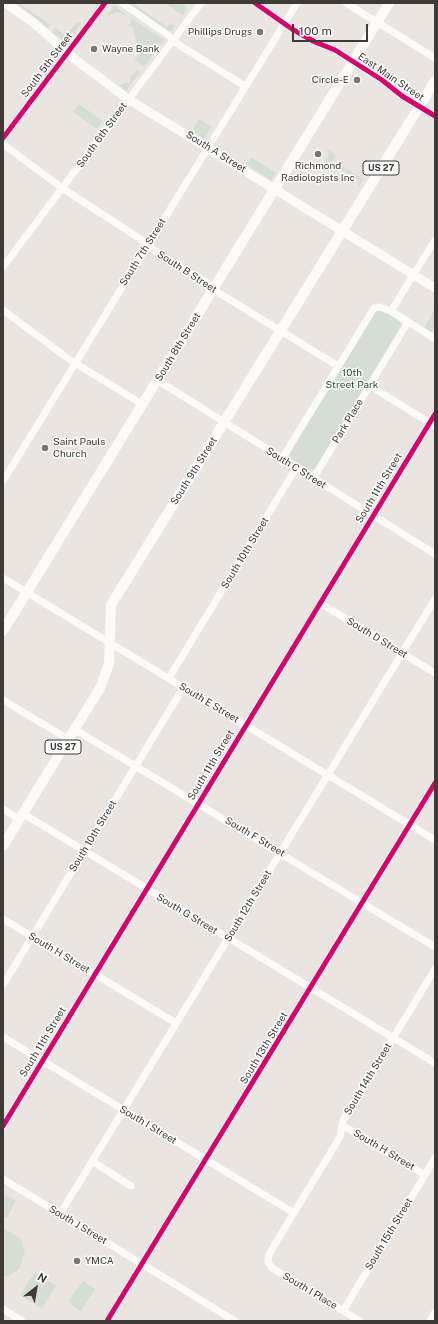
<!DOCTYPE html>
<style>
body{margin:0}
#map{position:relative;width:438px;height:1324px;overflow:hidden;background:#eae5e0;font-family:"Public Sans",sans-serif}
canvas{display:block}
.frame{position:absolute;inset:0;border:4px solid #3d3a37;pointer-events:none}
.north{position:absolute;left:16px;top:1268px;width:40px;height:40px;-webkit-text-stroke:3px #fff;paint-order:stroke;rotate:31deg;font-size:11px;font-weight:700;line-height:16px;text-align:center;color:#3d3a37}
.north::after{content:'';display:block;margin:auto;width:14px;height:18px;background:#3d3a37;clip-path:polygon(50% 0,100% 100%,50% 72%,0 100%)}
.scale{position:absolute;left:292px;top:24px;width:76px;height:18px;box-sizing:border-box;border:2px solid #3d3a37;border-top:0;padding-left:5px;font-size:12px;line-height:14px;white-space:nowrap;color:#3d3a37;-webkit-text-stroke:3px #fff;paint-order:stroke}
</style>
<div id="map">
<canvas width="438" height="1324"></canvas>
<div class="frame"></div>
<div class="north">N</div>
<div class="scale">100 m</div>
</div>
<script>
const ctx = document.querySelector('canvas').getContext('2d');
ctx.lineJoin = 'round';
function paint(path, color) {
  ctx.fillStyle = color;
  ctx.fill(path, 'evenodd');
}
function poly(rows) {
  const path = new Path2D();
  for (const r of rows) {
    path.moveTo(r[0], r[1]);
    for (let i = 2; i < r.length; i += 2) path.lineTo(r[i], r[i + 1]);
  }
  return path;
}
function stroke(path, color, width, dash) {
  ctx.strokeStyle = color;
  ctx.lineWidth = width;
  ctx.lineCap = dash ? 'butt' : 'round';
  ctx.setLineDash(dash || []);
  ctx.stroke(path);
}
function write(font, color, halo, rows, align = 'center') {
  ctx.font = font + ' "Public Sans",sans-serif';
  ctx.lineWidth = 3;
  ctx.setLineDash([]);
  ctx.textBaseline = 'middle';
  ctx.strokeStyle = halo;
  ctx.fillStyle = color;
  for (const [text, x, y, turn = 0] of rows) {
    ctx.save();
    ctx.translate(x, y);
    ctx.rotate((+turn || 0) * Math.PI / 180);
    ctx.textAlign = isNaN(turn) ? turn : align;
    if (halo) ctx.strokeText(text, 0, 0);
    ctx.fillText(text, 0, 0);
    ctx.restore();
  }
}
paint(poly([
 [18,3,51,25,48,28,18,4],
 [127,3,132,3,167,27,170,23,175,26,170,32],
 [165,3,176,3,180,5,182,3,187,9,183,15],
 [114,5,128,16,117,12,105,17,98,28],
 [133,19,164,40,144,67,134,59,138,55,133,27,128,26],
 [77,22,81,24,66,42,52,32,55,28,66,36],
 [138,69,140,72,126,91,119,85,130,82,130,78],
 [79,104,103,121,97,129,73,112],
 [199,119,212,127,204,139,192,131],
 [328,150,337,155,328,169,323,165,329,154,327,152],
 [251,157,276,173,271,180,247,165],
 [341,165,364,179,360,186,358,185,360,181,339,168],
 [435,309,435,327,431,332,424,328],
 [381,310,400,322,401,327,316,468,309,470,291,459,289,454,374,312],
 [3,1194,16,1200,7,1218,3,1216],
 [3,1228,20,1238,25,1251,19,1269,9,1276,3,1277],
 [35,1272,56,1286,42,1309,20,1295],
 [83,1281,95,1289,81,1311,68,1302]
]), '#d5ded4');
stroke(poly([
 [122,3,168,35,179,45,245,86],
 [255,3,292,29,315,42,335,50,382,80,402,96,435,116],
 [346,3,435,58],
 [3,138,105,3],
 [3,144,62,188,148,244,156,252,209,284,219,293,338,366],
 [3,267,201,3],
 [3,310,70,360,142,404],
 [391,311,435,240],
 [157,380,435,554],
 [370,386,435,426],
 [282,459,374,308,379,307,391,311,435,339],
 [313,479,408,322],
 [3,481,297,3],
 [3,578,435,840],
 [320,603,435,673],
 [169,678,296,468],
 [3,700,68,739],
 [74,729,435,947],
 [3,809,19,819],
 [22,813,435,1063],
 [3,919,176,1023],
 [3,985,183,688],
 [3,1037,294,1213],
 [342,1125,425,1175],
 [3,1126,435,414],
 [92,1161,131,1186],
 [3,1179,235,1321],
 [60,1214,435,599],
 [3,1309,22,1321],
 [343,1311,435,1158],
 [107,1321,435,783],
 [360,1321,272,1268,268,1262,269,1254,340,1137,343,1120,347,1114,435,969],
 [430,1321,435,1312]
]), '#fcfbfa', 7);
stroke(poly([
 [6,3,35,24,72,57,128,99,435,288]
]), '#fcfbfa', 9);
stroke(poly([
 [3,631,389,3],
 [3,846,100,688,109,664,111,605,435,81]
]), '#fcfbfa', 10);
stroke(poly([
 [255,3,292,29,315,42,335,50,382,80,402,96,435,116],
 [3,138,105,3],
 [3,1126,435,414],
 [107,1321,435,783]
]), '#d6006c', 5);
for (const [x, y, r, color] of [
 [260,32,4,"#7a7672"],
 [94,49,4,"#7a7672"],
 [357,80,4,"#7a7672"],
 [318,154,4,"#7a7672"],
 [45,448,4,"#7a7672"],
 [77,1261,4,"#7a7672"]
]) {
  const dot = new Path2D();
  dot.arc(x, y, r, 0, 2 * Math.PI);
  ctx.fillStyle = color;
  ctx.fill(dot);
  stroke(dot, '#fff', 1.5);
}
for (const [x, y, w] of [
 [381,168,36],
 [63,747,36]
]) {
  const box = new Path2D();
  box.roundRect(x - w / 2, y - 7, w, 14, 3);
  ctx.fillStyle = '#fff';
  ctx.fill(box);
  stroke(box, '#3d3a37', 1);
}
write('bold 9px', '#3d3a37', null, [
 ["US 27",381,168],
 ["US 27",63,747]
]);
write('10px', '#3d3a37', '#fff', [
 ["Phillips Drugs",252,32,"right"],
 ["Wayne Bank",102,49],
 ["Circle-E",349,80,"right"],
 ["Richmond",318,166,"center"],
 ["Radiologists Inc",318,178,"center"],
 ["Saint Pauls",53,442],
 ["Church",53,454],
 ["YMCA",85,1261]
], 'left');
write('10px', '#3d3a37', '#fff', [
 ["South 5th Street",47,65,-53],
 ["East Main Street",391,77,34],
 ["South 6th Street",102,135,-54],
 ["South A Street",216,152,32],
 ["South 7th Street",143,252,-58],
 ["South B Street",187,272,33],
 ["South 8th Street",178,347,-59],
 ["Park Place",348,421,-59],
 ["South C Street",296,468,32],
 ["South 9th Street",194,471,-58],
 ["South 11th Street",379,488,-59],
 ["South 10th Street",245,553,-59],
 ["South D Street",377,638,31],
 ["South E Street",209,703,31],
 ["South 11th Street",211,765,-59],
 ["South 10th Street",93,836,-59],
 ["South F Street",255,837,31],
 ["South 12th Street",248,906,-59],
 ["South G Street",187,914,31],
 ["South H Street",59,953,31],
 ["South 11th Street",43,1042,-59],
 ["South 13th Street",264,1048,-59],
 ["South 14th Street",368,1079,-59],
 ["South I Street",148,1125,31],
 ["South H Street",384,1150,31],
 ["South J Street",78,1225,31],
 ["South 15th Street",389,1234,-59],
 ["South I Place",310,1291,31]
]);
write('10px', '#225335', '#fff', [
 ["10th",352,373],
 ["Street Park",352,385]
]);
</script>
